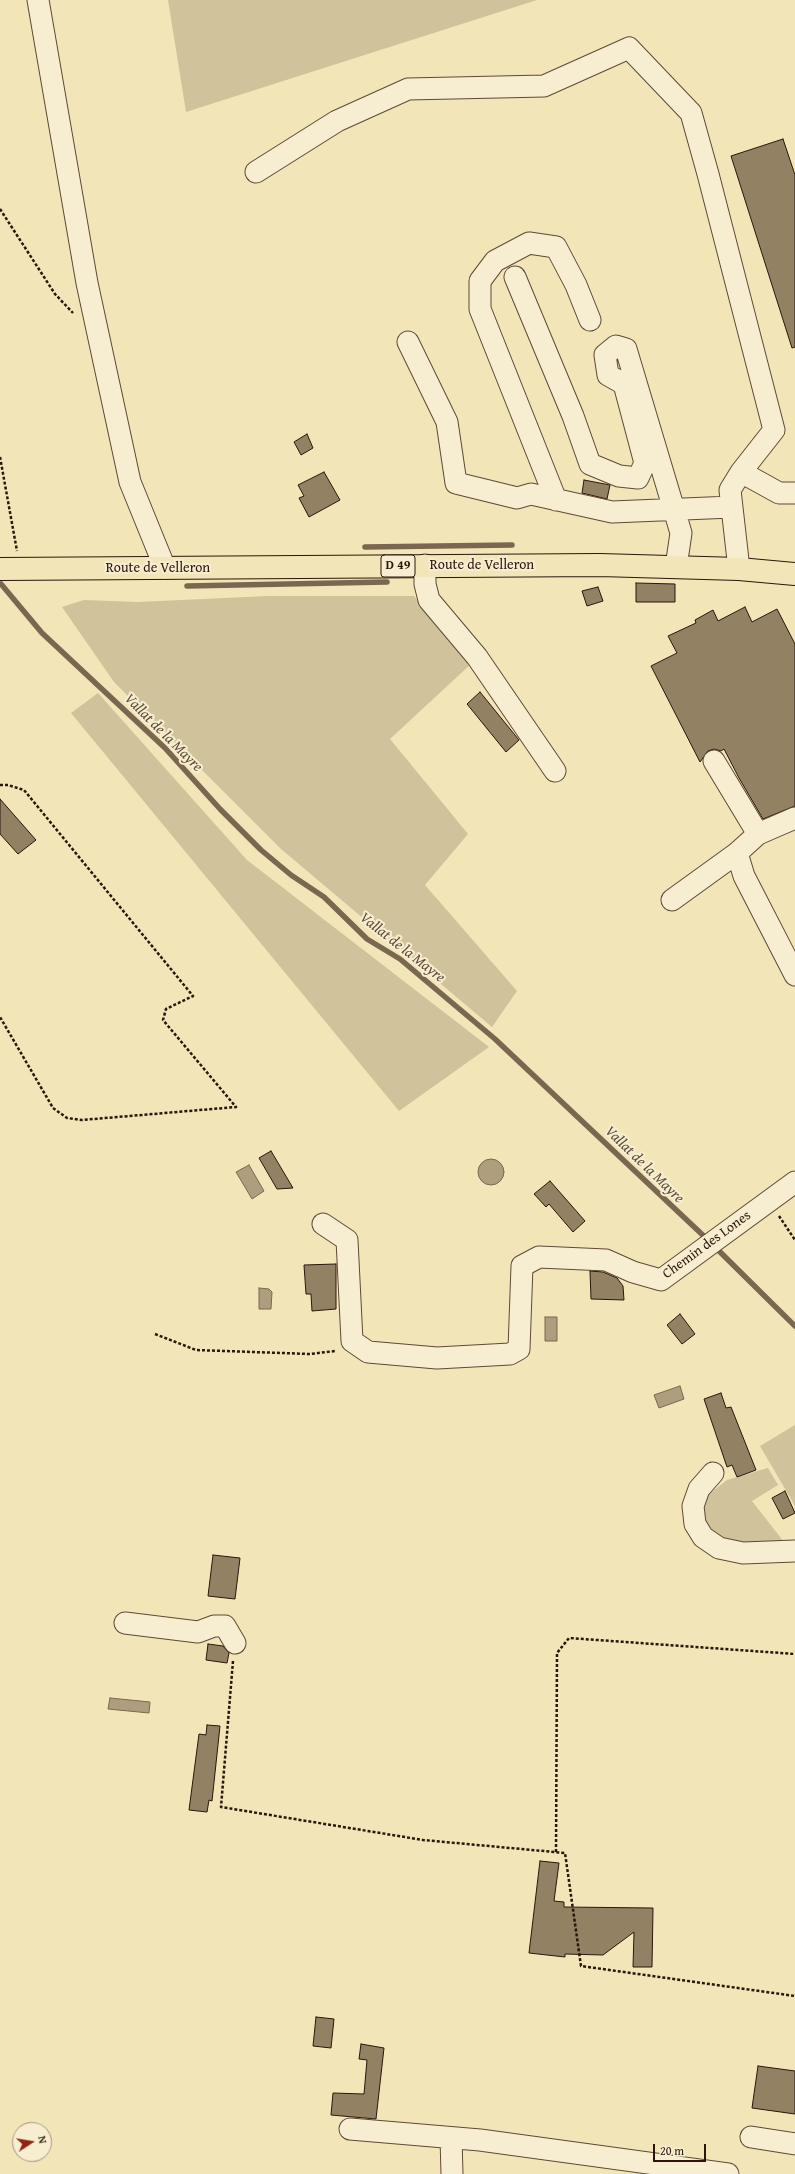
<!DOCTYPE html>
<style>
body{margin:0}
#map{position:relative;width:795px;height:2174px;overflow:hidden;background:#f2e5b8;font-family:"Gentium Book Plus",serif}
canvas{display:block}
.north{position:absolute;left:12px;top:2122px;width:40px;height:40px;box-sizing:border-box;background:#f7eed1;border:1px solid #a69781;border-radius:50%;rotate:78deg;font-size:11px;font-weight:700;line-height:16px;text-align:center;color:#2c150a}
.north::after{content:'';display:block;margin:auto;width:14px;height:18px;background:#8f2418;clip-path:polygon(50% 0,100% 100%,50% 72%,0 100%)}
.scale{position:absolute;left:653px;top:2144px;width:53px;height:18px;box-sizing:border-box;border:2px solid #2c150a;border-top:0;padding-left:5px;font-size:12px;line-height:14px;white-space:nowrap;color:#2c150a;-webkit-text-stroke:3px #f7eed1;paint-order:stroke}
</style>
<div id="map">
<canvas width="795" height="2174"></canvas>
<div class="north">N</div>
<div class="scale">20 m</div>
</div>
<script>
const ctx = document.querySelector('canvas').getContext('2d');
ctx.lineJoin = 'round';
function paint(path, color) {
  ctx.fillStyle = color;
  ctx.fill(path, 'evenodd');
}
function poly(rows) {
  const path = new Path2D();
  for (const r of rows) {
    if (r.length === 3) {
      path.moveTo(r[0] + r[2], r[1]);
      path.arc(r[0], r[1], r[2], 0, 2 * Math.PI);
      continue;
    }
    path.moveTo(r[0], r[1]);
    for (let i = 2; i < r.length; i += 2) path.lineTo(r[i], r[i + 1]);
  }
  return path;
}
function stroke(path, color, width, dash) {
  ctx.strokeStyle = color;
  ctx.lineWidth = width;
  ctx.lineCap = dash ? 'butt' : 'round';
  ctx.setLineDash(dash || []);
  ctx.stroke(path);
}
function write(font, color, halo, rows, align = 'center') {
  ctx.font = font + ' "Gentium Book Plus",serif';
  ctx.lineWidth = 4;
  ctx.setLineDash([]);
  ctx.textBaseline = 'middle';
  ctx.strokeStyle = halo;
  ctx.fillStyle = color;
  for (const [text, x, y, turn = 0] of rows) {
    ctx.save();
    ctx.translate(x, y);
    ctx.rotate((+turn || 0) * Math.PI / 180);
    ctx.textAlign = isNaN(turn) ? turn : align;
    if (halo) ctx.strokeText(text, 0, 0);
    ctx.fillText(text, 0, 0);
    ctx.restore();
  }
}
paint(poly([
 [168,0,537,0,186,112],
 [268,596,414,596,471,664,390,739,468,834,425,885,517,991,492,1027,281,849,114,682,62,607,84,600,138,602],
 [98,693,247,860,489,1047,399,1111,71,713],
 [795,1425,795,1506,760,1446],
 [768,1468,778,1485,752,1501,784,1542,781,1548,710,1537,700,1504,709,1494,727,1480]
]), '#d0c29a');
const water = poly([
 [491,1172,13],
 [249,1165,264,1191,252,1199,236,1172,249,1165],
 [259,1288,269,1289,272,1292,271,1309,259,1309,259,1288],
 [545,1317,557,1317,557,1341,545,1341,545,1317],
 [680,1386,684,1399,659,1408,654,1395,680,1386],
 [110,1698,150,1702,149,1713,108,1709,110,1698]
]);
paint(water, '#af9e7d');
stroke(water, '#7b674f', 1);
stroke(poly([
 [365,547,512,545],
 [1,584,42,633,165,748,220,809,261,850,291,875,324,897,367,939,400,959,495,1039,708,1240],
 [187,586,387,582],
 [714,1246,795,1326]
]), '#7b674f', 5.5);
const building = poly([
 [783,139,795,175,795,347,792,348,731,156,783,139],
 [307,434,313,448,301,455,294,442,307,434],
 [324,472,340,500,309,517,299,498,304,496,298,485,324,472],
 [584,480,610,485,607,499,582,493,584,480],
 [636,583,675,584,675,602,636,602,636,583],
 [598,587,603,601,587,606,582,591,598,587],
 [745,607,752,622,777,609,795,644,795,806,763,819,739,778,724,749,721,751,714,749,708,751,700,762,651,666,677,653,668,636,696,623,695,620,713,610,718,621,745,607],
 [480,692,519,740,506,752,467,704,480,692],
 [0,799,36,840,18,854,0,834,0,799],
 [271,1151,293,1188,277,1189,259,1158,271,1151],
 [550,1181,585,1221,573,1232,549,1204,546,1207,534,1194,550,1181],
 [336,1264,336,1309,312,1311,311,1294,306,1294,304,1265,336,1264],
 [590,1271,603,1272,617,1278,623,1286,624,1300,591,1299,590,1271],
 [680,1314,695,1334,682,1344,667,1325,680,1314],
 [721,1393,726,1408,731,1407,756,1470,737,1477,732,1465,727,1467,704,1399,721,1393],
 [785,1491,795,1513,783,1519,772,1498,785,1491],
 [213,1555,240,1558,235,1599,208,1596,213,1555],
 [208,1644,223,1646,229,1653,227,1663,206,1660,208,1644],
 [207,1725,220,1726,212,1801,209,1800,207,1812,189,1810,199,1734,206,1735,207,1725],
 [540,1861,559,1863,554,1901,564,1902,564,1907,653,1908,652,1967,633,1967,634,1932,603,1955,565,1954,565,1957,529,1953,540,1861],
 [316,2017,334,2019,331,2048,313,2046,316,2017],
 [361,2044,384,2048,376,2119,331,2115,333,2093,364,2094,367,2060,359,2059,361,2044],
 [758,2066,795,2071,795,2114,752,2108,758,2066]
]);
paint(building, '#938164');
stroke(building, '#2c150a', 1);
const minor = poly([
 [38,0,87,283,130,482,165,568],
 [256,172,337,121,408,89,544,86,629,48,691,113,708,174,774,430,741,472],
 [515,277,573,416,590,464,619,476,638,478,645,463,624,384,608,375,605,355,616,346,626,349,681,533,676,567],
 [408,342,447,422,456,483,517,498,531,494,612,512,732,507],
 [556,500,480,309,480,281,495,261,529,243,556,247,576,285,590,320],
 [425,565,425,584,429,600,477,657,555,771],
 [739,569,730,490,741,472,779,493,795,493],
 [714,761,758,834],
 [737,853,744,876,795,975],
 [672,900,737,853,758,834,795,818],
 [323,1224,347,1240,352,1341,368,1352,437,1358,510,1354,519,1349,522,1266,539,1257,606,1260,633,1272,661,1280,795,1182],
 [713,1473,699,1489,693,1506,695,1524,703,1537,719,1548,743,1553,795,1551],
 [125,1623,198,1632,214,1626,225,1626,235,1643],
 [350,2129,480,2140,728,2174],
 [751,2137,795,2144],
 [451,2138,452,2174]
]);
const major = poly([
 [0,569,600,565,739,569,795,574]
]);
stroke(minor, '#5e4936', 23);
stroke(major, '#2c150a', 24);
stroke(poly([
 [0,209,55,294,73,313],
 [0,457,17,551],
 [0,785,8,785,24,790,193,996,166,1009,163,1020,236,1107,82,1120,67,1118,53,1108,0,1017],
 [779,1216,795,1240],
 [155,1334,196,1350,310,1354,335,1351],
 [233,1661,221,1807,423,1840,565,1853,581,1966,795,1996],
 [556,1852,557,1653,569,1638,795,1654]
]), '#2c150a', 2.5, [3, 2]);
stroke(minor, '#f7eed1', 21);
stroke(major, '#f2e5b8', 22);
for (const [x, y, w] of [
 [398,566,34]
]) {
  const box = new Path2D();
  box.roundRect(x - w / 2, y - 11, w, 22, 3);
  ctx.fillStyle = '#f7eed1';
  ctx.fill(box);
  stroke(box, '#2c150a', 1);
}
write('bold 13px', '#2c150a', null, [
 ["D 49",398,566]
]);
write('14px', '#2c150a', '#f7eed1', [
 ["Route de Velleron",482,565],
 ["Route de Velleron",158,568],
 ["Chemin des Lones",707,1245,-36]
]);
write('italic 15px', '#604c38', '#f7eed1', [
 ["Vallat de la Mayre",163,733,45],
 ["Vallat de la Mayre",402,948,38],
 ["Vallat de la Mayre",644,1165,44]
]);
</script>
